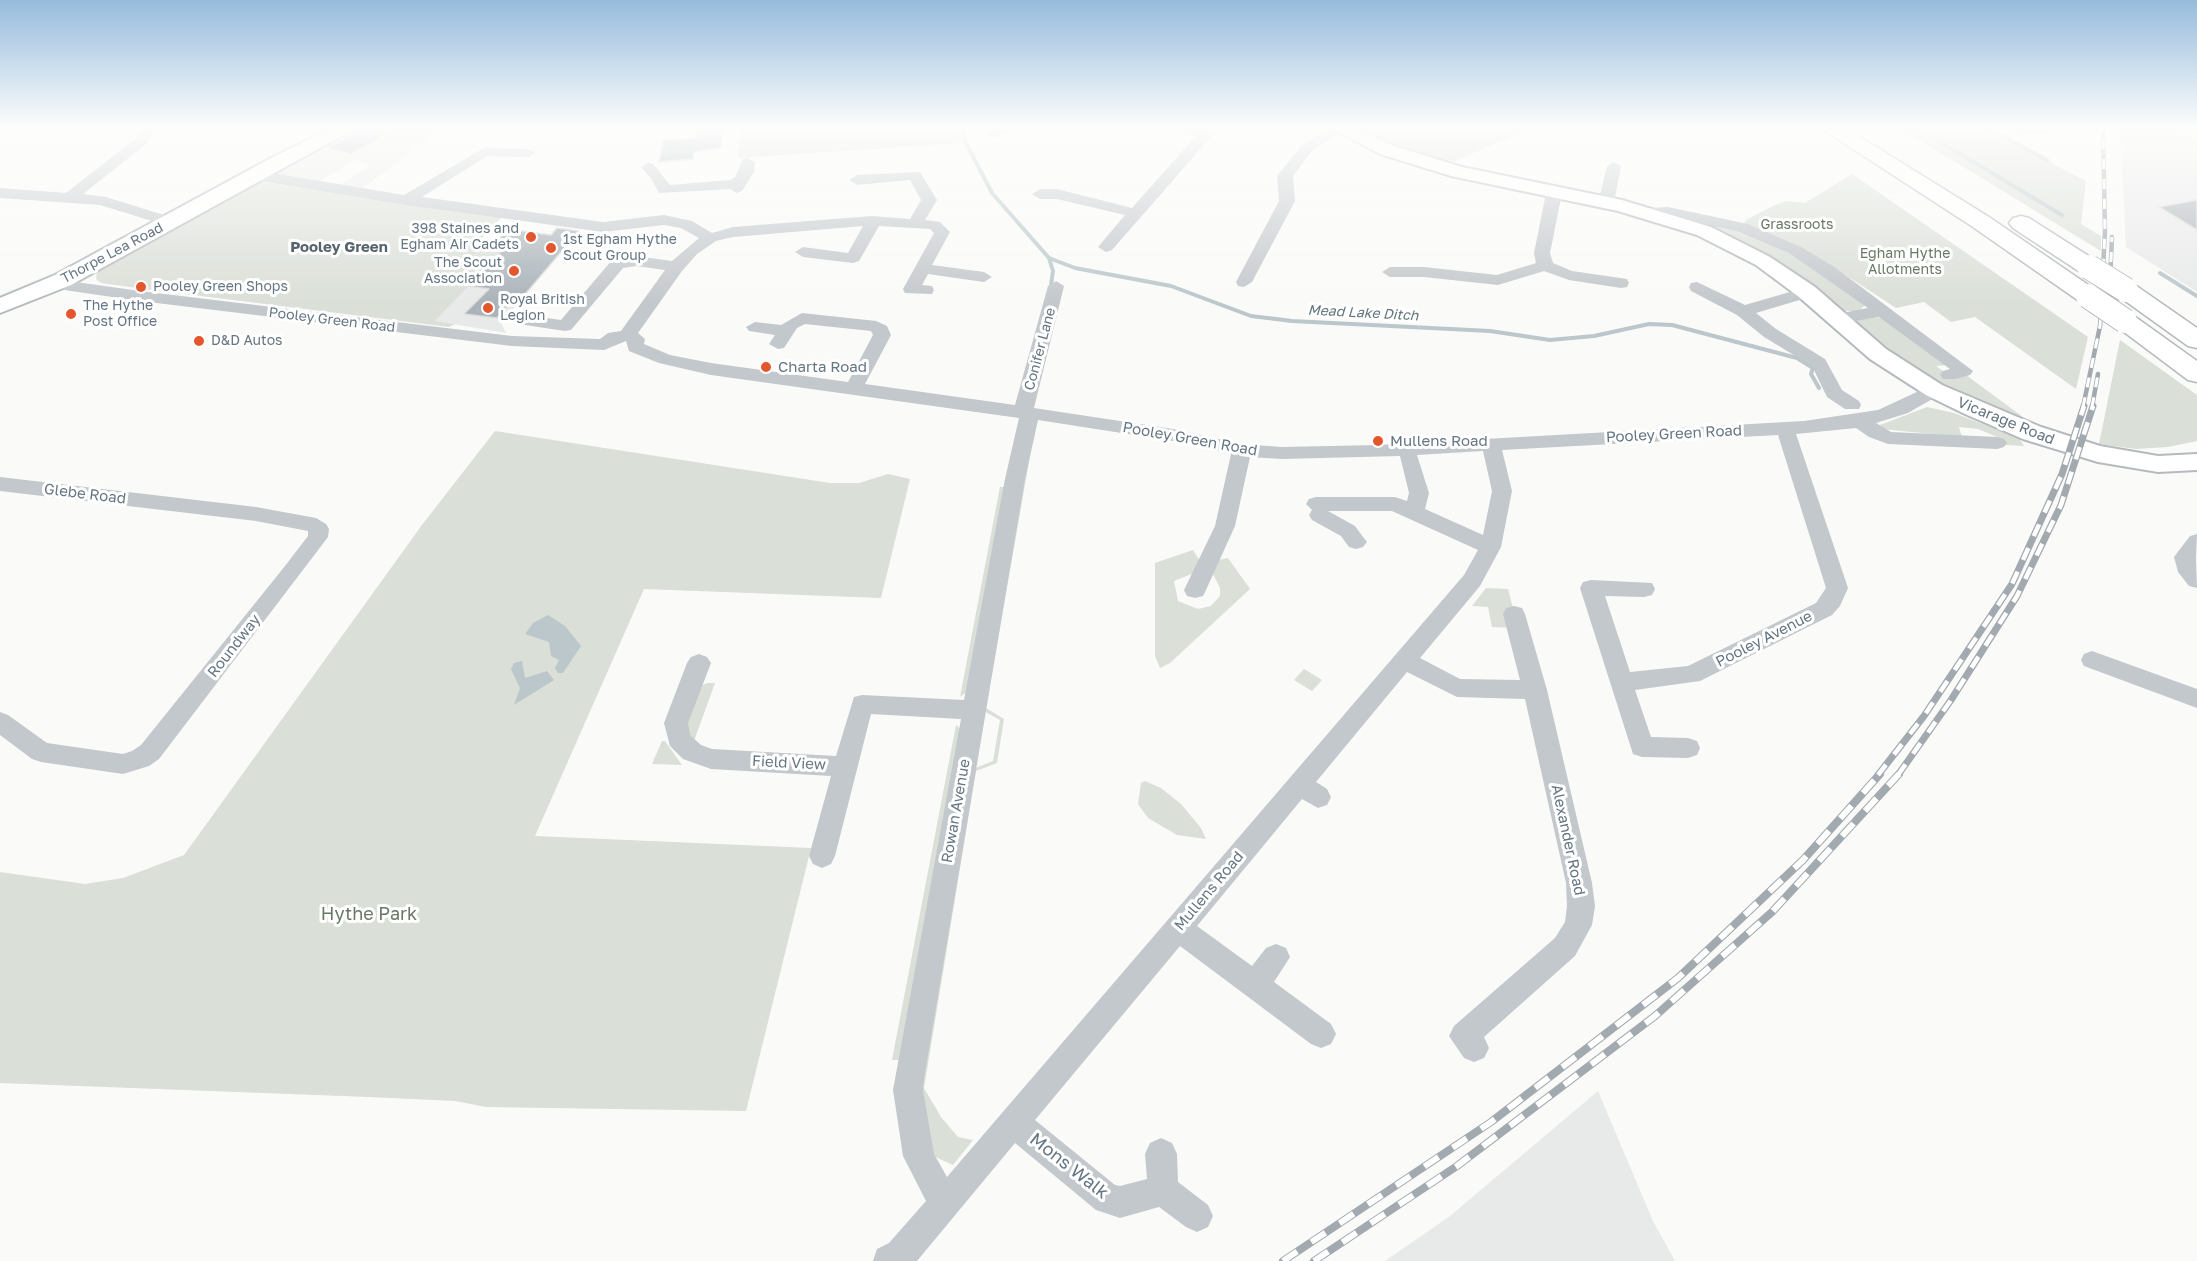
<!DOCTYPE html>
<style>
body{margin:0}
canvas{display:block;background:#fafaf8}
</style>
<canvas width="2197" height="1261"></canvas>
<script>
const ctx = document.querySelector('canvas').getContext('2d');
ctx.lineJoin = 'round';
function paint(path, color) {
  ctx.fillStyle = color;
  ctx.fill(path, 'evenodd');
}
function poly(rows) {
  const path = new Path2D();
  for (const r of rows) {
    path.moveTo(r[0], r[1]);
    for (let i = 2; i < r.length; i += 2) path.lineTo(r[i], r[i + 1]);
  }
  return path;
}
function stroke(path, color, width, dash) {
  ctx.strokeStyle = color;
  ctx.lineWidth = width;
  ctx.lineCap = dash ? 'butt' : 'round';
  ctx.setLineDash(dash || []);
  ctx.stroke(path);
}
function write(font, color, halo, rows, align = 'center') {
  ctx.font = font + ' "Golos Text",sans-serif';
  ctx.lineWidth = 6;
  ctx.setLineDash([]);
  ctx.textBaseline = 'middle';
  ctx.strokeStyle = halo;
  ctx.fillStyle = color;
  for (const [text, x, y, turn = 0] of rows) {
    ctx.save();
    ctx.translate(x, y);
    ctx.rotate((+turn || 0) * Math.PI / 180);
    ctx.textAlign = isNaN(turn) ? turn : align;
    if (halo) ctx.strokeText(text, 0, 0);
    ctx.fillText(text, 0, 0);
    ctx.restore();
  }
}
paint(poly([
 [359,127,443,127,363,188,339,185,371,165,354,160,318,182,273,174],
 [2120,127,2152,127,2197,137,2197,292,2126,247],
 [468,286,526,293,501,323,506,333,435,321],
 [1598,1091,1653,1221,1675,1261,1385,1261,1450,1216]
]), '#e8e9e9');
paint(poly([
 [741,127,962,127,965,143,738,158],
 [1356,127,1535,127,1455,161,1431,158,1368,135],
 [1898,127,1983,127,2086,181,2081,224,2101,236,2101,251],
 [1852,174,2088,337,2076,389,1975,317,1951,322,1924,302,1896,308,1835,268,1743,225,1746,220,1773,206,1786,201,1805,203],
 [262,182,502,217,474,246,502,251,435,321,455,324,449,327,145,289,101,283,96,279,97,270,254,183],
 [1691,221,1735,228,1779,247,1822,273,1865,305,1859,311,1846,311,1828,302,1757,251,1716,229],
 [1882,317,1948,365,1936,366,1954,379,1966,375,2031,423,1952,393,1891,356,1860,331,1857,323,1857,320],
 [2120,340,2197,395,2197,441,2168,447,2136,449,2099,444],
 [1927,407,1954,413,2019,438,2024,446,2004,445,1997,437,1978,429,1959,427,1962,437,1882,429,1880,425],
 [495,431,830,483,859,483,888,474,910,479,881,598,644,589,535,836,811,848,746,1111,486,1107,455,1101,369,1097,0,1083,0,872,85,884,123,878,184,855,422,525],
 [1030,456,986,708,1004,719,997,763,976,771,924,1088,941,1117,958,1137,973,1140,953,1165,933,1156,919,1093,973,769,993,761,1000,720,982,710,1021,485],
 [1000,487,1008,487,968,691,960,697],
 [1193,550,1201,563,1194,573,1174,581,1178,601,1198,609,1211,606,1220,596,1220,588,1213,574,1218,560,1228,558,1250,589,1170,663,1160,668,1155,656,1155,563],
 [1486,588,1508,589,1518,628,1492,627,1488,607,1472,606],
 [1304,669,1322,680,1312,691,1294,680],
 [708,683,715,683,694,741,689,737,686,715,700,686],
 [956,725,960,729,905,1060,892,1060],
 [662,741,665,741,682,765,652,764],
 [1145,781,1161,788,1181,804,1201,828,1206,839,1177,835,1148,818,1138,804,1141,783]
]), '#dadfd7');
paint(poly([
 [548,615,565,626,581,646,563,673,558,673,555,668,559,660,551,656,549,642,525,634,533,623],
 [522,661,525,678,547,671,554,680,514,705,520,688,511,669,514,663]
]), '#bbc7cb');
stroke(poly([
 [962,127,966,143,992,193,1049,258,1075,268,1171,286,1251,316,1292,321,1490,331,1550,340,1594,336,1649,324,1672,325,1797,358,1813,368,1811,374,1819,388],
 [1915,127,2062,215],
 [1985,127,2047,160],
 [1049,258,1053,271,1051,285],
 [2160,273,2197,296]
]), '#bbc7cb', 4);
const building = poly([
 [363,127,389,133,351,154,327,148,363,127],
 [698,127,723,127,721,148,694,152,693,159,659,162,663,140,696,138,698,127],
 [2197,200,2197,230,2159,207,2197,200],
 [557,228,579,231,526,293,522,297,517,296,497,318,464,314,489,289,468,286,506,246,493,244,509,229,551,235,557,228]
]);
paint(building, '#aab3b9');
stroke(building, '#dcdcda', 1.5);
const major = poly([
 [334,127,358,127,71,285,0,313,0,298,55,275,273,157,334,127],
 [1329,127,1353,127,1394,146,1462,167,1622,200,1711,227,1770,257,1815,287,1886,349,1942,385,2041,427,2100,446,2158,456,2197,454,2197,470,2158,472,2098,462,2023,439,1965,414,1926,395,1870,359,1799,297,1756,265,1697,235,1618,211,1451,176,1380,154,1329,127]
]);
const highway = poly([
 [1819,127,1844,127,1989,217,2097,291,2100,296,2097,301,2088,303,2079,301,1973,227,1819,127],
 [2021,216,2029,218,2098,262,2101,267,2098,272,2089,274,2080,272,2013,228,2009,223,2013,218,2021,216],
 [2126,283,2135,285,2197,328,2197,348,2188,346,2117,295,2114,290,2117,285,2126,283],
 [2125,313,2134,316,2197,361,2197,382,2188,380,2116,326,2112,321,2116,316,2125,313]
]);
stroke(major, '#b5babe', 4);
stroke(highway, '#b4b9bd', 3);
paint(poly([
 [137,127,151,127,153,134,145,145,83,194,106,197,177,219,179,222,177,225,165,225,100,205,0,198,0,188,66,193,135,139,139,134,137,127],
 [1001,127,1027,127,992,138,985,134,1001,127],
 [1174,127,1195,127,1203,130,1207,127,1224,127,1209,139,1112,250,1106,252,1098,247,1125,215,1057,199,1040,199,1032,194,1040,189,1057,189,1132,208,1195,137,1174,127],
 [1330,127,1346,128,1311,152,1293,176,1295,201,1252,282,1244,287,1238,286,1236,282,1279,201,1277,176,1301,146,1330,127],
 [2011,127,2050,127,2052,130,2045,134,2017,133,2012,132,2011,127],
 [484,148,529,149,536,153,529,157,487,156,422,197,603,222,664,215,692,221,712,233,733,227,872,216,910,219,921,200,910,180,857,185,849,180,857,175,920,172,937,200,925,220,940,222,950,232,932,265,984,272,992,277,984,282,928,274,922,285,932,286,934,290,932,294,905,293,903,289,934,233,930,229,879,226,859,261,853,263,803,257,795,252,803,247,848,253,863,226,733,237,716,241,697,254,682,271,638,333,645,339,644,344,670,355,711,363,848,382,873,335,871,331,805,324,797,328,784,348,778,349,769,344,775,335,749,331,746,327,755,322,781,325,802,313,876,321,887,326,891,335,865,384,1015,405,1048,286,1056,281,1064,286,1034,408,1173,429,1242,444,1281,447,1379,445,1804,421,1878,410,1934,384,1943,390,1941,394,1908,413,1876,423,1891,432,1997,437,2004,439,2007,443,2004,447,1997,449,1888,444,1869,437,1856,428,1796,434,1848,588,1840,606,1832,615,1700,681,1635,690,1651,737,1688,738,1697,741,1700,748,1697,755,1688,758,1642,757,1633,754,1580,588,1583,582,1591,580,1652,583,1655,589,1652,595,1644,597,1605,596,1630,672,1688,666,1816,603,1826,588,1778,435,1502,450,1512,491,1501,547,1480,586,1420,658,1460,679,1520,680,1503,614,1506,608,1514,606,1522,608,1525,614,1547,690,1592,883,1595,906,1592,925,1575,956,1484,1037,1489,1048,1484,1058,1474,1062,1464,1058,1449,1036,1454,1026,1555,938,1565,922,1567,906,1566,883,1525,699,1457,697,1407,672,1316,782,1327,789,1331,797,1327,805,1318,808,1302,799,1197,926,1252,966,1266,948,1276,944,1286,948,1290,957,1274,982,1331,1024,1336,1034,1331,1044,1321,1048,1311,1044,1180,946,1035,1120,1115,1185,1120,1186,1147,1179,1145,1154,1150,1143,1161,1138,1172,1143,1177,1154,1178,1182,1208,1205,1213,1216,1208,1227,1197,1232,1186,1227,1159,1207,1120,1218,1096,1210,1015,1143,917,1261,873,1261,877,1249,889,1243,926,1201,903,1156,893,1090,961,719,871,714,835,856,831,864,822,868,813,864,809,856,831,776,711,769,683,759,670,746,664,723,687,663,691,657,699,654,707,657,711,663,688,723,690,735,701,745,712,749,836,756,854,697,862,695,964,700,1005,479,1019,418,711,375,659,363,629,351,626,341,604,350,512,346,140,301,71,291,65,290,55,280,63,275,76,282,140,291,512,336,600,339,608,333,621,331,665,270,636,266,623,268,571,330,565,331,525,325,516,320,525,315,561,320,612,260,636,256,672,261,699,238,681,228,664,225,603,232,407,205,254,180,246,175,254,170,404,195,484,148],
 [1038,420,1173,441,1231,454,1215,526,1184,590,1187,596,1195,598,1203,596,1206,590,1235,526,1250,457,1281,459,1400,456,1409,493,1407,501,1395,497,1316,497,1309,499,1306,504,1312,510,1309,515,1312,520,1341,536,1349,547,1356,549,1363,547,1367,542,1363,537,1355,526,1328,511,1392,511,1478,550,1464,575,947,1177,934,1154,923,1090,924,1079,1025,479,1038,420],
 [1483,451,1492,491,1483,535,1425,509,1429,493,1417,455,1483,451],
 [748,158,755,162,754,172,742,191,737,193,730,189,659,193,652,180,641,167,648,163,653,164,670,185,730,180,735,177,743,159,748,158],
 [1614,162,1621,166,1614,203,1606,208,1598,203,1607,166,1614,162],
 [1554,188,1562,193,1550,253,1553,263,1572,271,1627,279,1629,283,1627,287,1621,288,1569,280,1544,271,1498,285,1424,277,1390,277,1382,272,1390,267,1424,267,1497,275,1536,263,1534,253,1546,193,1554,188],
 [1668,207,1748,224,1801,247,1836,268,1973,371,1970,375,1955,379,1943,379,1940,375,1943,371,1950,369,1879,317,1838,324,1832,323,1829,319,1832,315,1868,308,1789,253,1737,231,1668,217,1651,218,1643,213,1651,208,1668,207],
 [1697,282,1745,305,1807,287,1813,288,1815,292,1813,296,1756,313,1776,329,1825,359,1842,390,1859,401,1861,405,1859,409,1845,409,1827,397,1812,366,1764,337,1737,315,1691,291,1689,287,1691,283,1697,282],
 [0,477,256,507,316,518,326,524,329,529,328,537,159,759,149,766,123,774,41,762,32,759,0,735,0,712,8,715,47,743,123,754,132,751,141,745,285,566,308,536,308,531,256,521,0,491,0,477],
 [2197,534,2196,558,2197,588,2189,586,2178,572,2174,557,2190,536,2197,534],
 [2092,651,2197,689,2197,708,2084,666,2081,660,2084,654,2092,651]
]), '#c3c8cc');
paint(major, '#fff');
paint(highway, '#fff');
const railFar2 = poly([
 [2110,282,2112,237],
 [2083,407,2100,326,2105,231,2103,127],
 [2092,407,2098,374]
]);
const railFar1 = poly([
 [1878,775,1924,716,2012,584,2062,474,2084,406],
 [1898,775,1951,700,2017,596,2061,505,2093,406]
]);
const rail = poly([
 [1283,1261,1491,1122,1678,978,1803,860,1880,774],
 [1314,1261,1457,1166,1655,1016,1772,912,1899,774]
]);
stroke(railFar2, '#a2aab0', 4.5);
stroke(railFar1, '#a2aab0', 7);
stroke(rail, '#a2aab0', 8);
stroke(railFar2, '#fff', 3, [10]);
stroke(railFar1, '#fff', 4.5, [13]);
stroke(rail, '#fff', 6, [17]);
const highwayBridge = poly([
 [2089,267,2126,290],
 [2088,296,2125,321]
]);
stroke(highwayBridge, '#b4b9bd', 26, []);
stroke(highwayBridge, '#fff', 24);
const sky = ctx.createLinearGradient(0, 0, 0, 304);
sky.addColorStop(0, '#96bcdc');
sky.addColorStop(0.42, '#fdfdfc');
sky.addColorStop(1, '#fdfdfc00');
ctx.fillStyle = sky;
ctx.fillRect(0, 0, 2197, 304);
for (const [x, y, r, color] of [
 [531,237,6,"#e4572e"],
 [551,248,6,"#e4572e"],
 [514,271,6,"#e4572e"],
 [141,287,6,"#e4572e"],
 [488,308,6,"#e4572e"],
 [71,314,6,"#e4572e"],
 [199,341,6,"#e4572e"],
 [766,367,6,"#e4572e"],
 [1378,441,6,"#e4572e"]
]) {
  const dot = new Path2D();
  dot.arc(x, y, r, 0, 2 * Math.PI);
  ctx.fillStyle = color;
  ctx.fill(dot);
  stroke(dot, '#fff', 2);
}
write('14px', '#687a64', '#fff', [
 ["Grassroots",1797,225],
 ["Egham Hythe",1905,254],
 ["Allotments",1905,270]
]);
write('14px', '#657683', '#fff', [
 ["398 Staines and",519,229,"right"],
 ["Egham Air Cadets",519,245,"right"],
 ["1st Egham Hythe",563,240],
 ["Scout Group",563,256],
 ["The Scout",502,263,"right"],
 ["Association",502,279,"right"],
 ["Pooley Green Shops",153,287],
 ["Royal British",500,300],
 ["Legion",500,316],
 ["The Hythe",83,306],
 ["Post Office",83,322],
 ["D&D Autos",211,341]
], 'left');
write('14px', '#657683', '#fff', [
 ["Thorpe Lea Road",112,253,-28],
 ["Pooley Green Road",332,320,7],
 ["Conifer Lane",1040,349,-75]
]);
write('italic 14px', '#60757c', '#fff', [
 ["Mead Lake Ditch",1363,313,3]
]);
write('bold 15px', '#57646e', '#fff', [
 ["Pooley Green",339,247]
]);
write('15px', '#657683', '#fff', [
 ["Charta Road",778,367],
 ["Mullens Road",1390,441]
], 'left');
write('15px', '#657683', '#fff', [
 ["Vicarage Road",2006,421,22],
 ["Pooley Green Road",1674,434,-3],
 ["Pooley Green Road",1190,439,10],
 ["Glebe Road",85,494,7],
 ["Pooley Avenue",1764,639,-27],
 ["Roundway",234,646,-52],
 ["Field View",789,763,3],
 ["Rowan Avenue",956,811,-80],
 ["Alexander Road",1568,840,78],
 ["Mullens Road",1209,891,-50]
]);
write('18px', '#687a64', '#fff', [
 ["Hythe Park",369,914]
]);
write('18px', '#657683', '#fff', [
 ["Mons Walk",1069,1166,38]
]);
</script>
